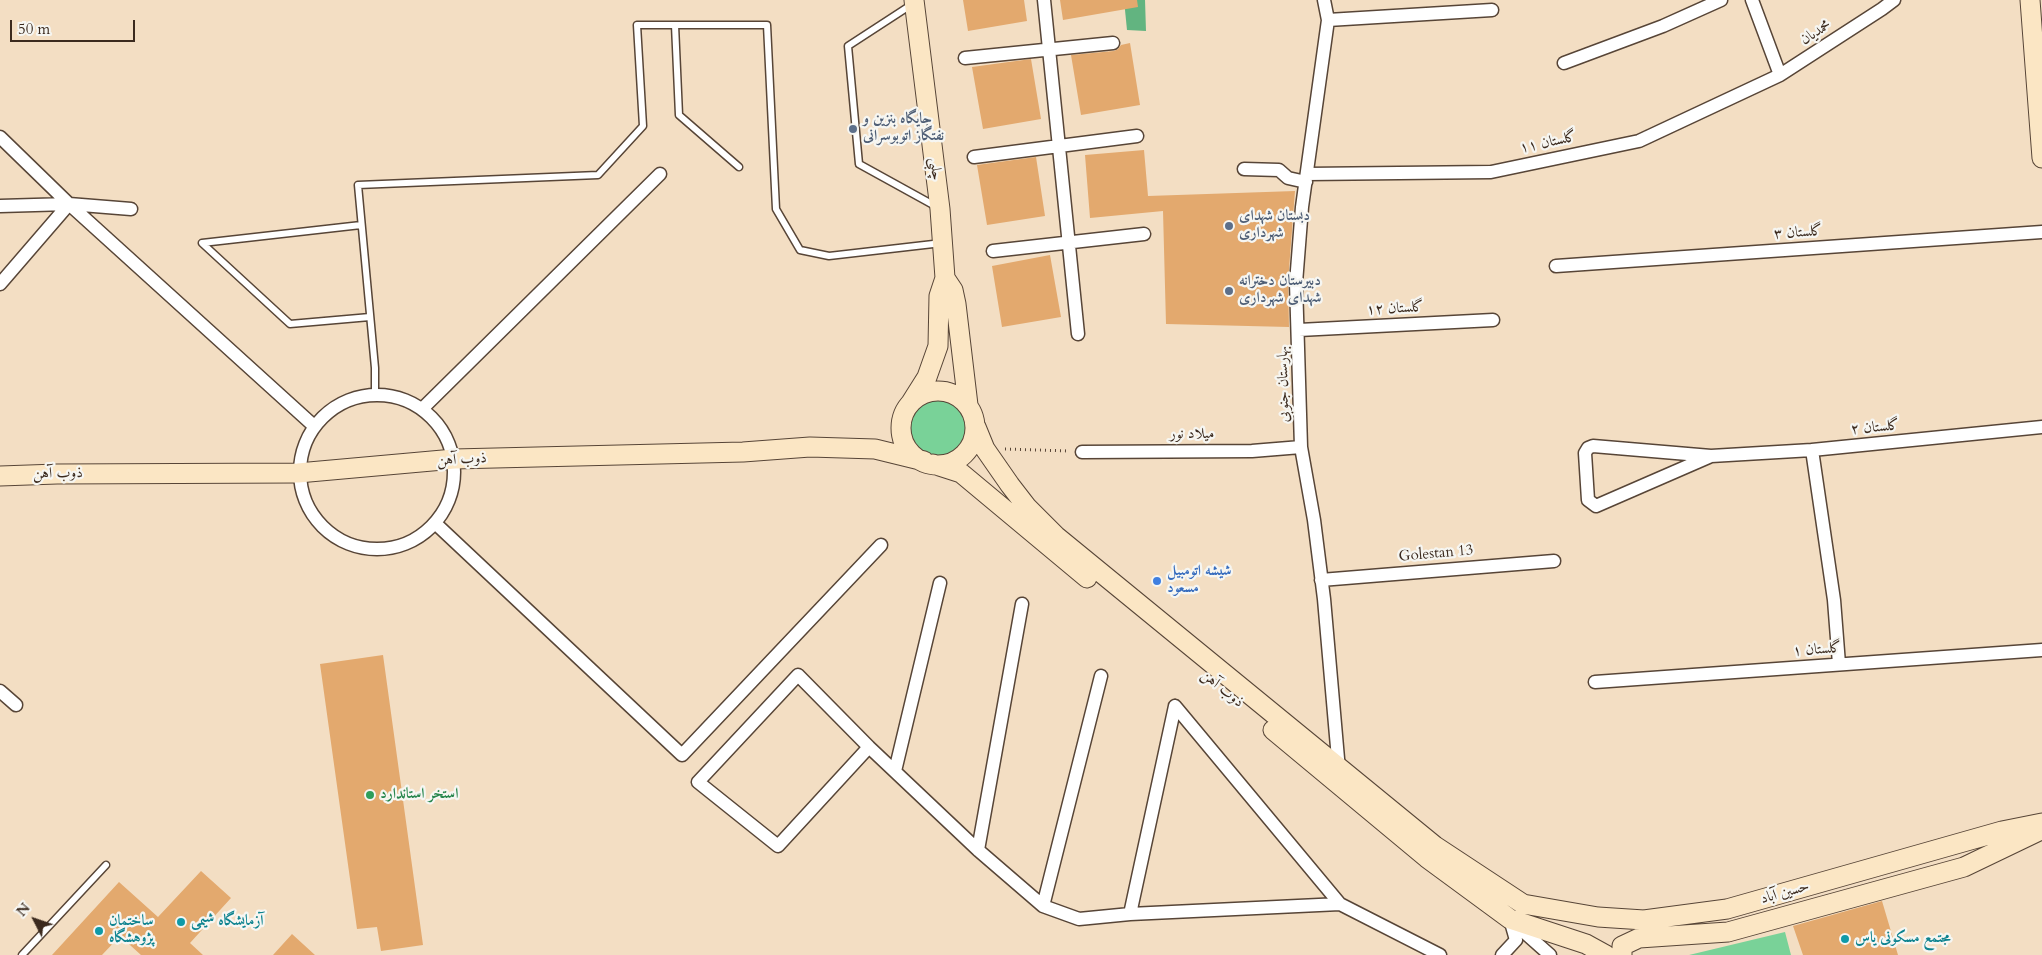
<!DOCTYPE html>
<meta charset="utf-8">
<style>
body{margin:0}
#map{position:relative;width:2042px;height:955px;overflow:hidden;background:#f3dec3;font-family:Cardo,serif}
canvas{display:block}
.north{position:absolute;left:10px;top:895px;width:50px;height:50px;-webkit-text-stroke:4px #f6f6f2;paint-order:stroke;rotate:311deg;font-size:14px;font-weight:700;line-height:20px;text-align:center;color:#3b2a1e}
.north::after{content:'';display:block;margin:auto;width:18px;height:22px;background:#3b2a1e;clip-path:polygon(50% 0,100% 100%,50% 72%,0 100%)}
.scale{position:absolute;left:10px;top:20px;width:125px;height:22px;box-sizing:border-box;border:2px solid #3b2a1e;border-top:0;padding-left:6px;font-size:15px;line-height:18px;white-space:nowrap;color:#3b2a1e;-webkit-text-stroke:4px #f6f6f2;paint-order:stroke}
</style>
<div id="map">
<canvas width="2042" height="955"></canvas>
<div class="north">N</div>
<div class="scale">50 m</div>
</div>
<script>
const ctx = document.querySelector('canvas').getContext('2d');
ctx.lineJoin = 'round';
function paint(path, color) {
  ctx.fillStyle = color;
  ctx.fill(path, 'evenodd');
}
function poly(rows) {
  const path = new Path2D();
  for (const r of rows) {
    if (r.length === 3) {
      path.moveTo(r[0] + r[2], r[1]);
      path.arc(r[0], r[1], r[2], 0, 2 * Math.PI);
      continue;
    }
    path.moveTo(r[0], r[1]);
    for (let i = 2; i < r.length; i += 2) path.lineTo(r[i], r[i + 1]);
  }
  return path;
}
function stroke(path, color, width, dash) {
  ctx.strokeStyle = color;
  ctx.lineWidth = width;
  ctx.lineCap = dash ? 'butt' : 'round';
  ctx.setLineDash(dash || []);
  ctx.stroke(path);
}
function write(font, color, halo, rows, align = 'center') {
  ctx.font = font + ' Cardo,Amiri,serif';
  ctx.lineWidth = 4.5;
  ctx.setLineDash([]);
  ctx.textBaseline = 'middle';
  ctx.strokeStyle = halo;
  ctx.fillStyle = color;
  for (const [text, x, y, turn = 0] of rows) {
    ctx.save();
    ctx.translate(x, y);
    ctx.rotate((+turn || 0) * Math.PI / 180);
    ctx.textAlign = isNaN(turn) ? turn : align;
    if (halo) ctx.strokeText(text, 0, 0);
    ctx.fillText(text, 0, 0);
    ctx.restore();
  }
}
paint(poly([
 [938,428,32],
 [1785,932,1791,955,1689,955]
]), '#79d298');
paint(poly([
 [1124,0,1145,0,1146,31,1127,30]
]), '#62b480');
paint(poly([
 [963,0,1024,0,1027,21,968,31],
 [1060,0,1137,0,1138,7,1063,20],
 [1130,43,1140,105,1081,115,1071,55,1114,51,1118,49,1121,45],
 [1031,59,1041,119,983,129,972,67],
 [1144,150,1148,196,1295,191,1288,282,1289,327,1166,324,1163,211,1090,218,1085,155],
 [1036,157,1045,216,987,225,977,165],
 [1050,255,1061,317,1002,327,992,266],
 [383,655,423,945,381,951,377,927,357,929,320,664],
 [201,871,231,898,190,943,203,955,141,955,120,936,102,955,52,955,119,882,158,917],
 [1882,901,1898,955,1803,955,1793,926],
 [292,934,315,955,273,955]
]), '#e3a96e');
const service = poly([
 [911,5,848,46,859,164,937,207],
 [675,25,679,115,739,167],
 [361,225,202,243,290,324,370,317],
 [375,395,375,368,358,185,598,175,643,126,637,25,767,25,776,209,800,250,829,256,942,243],
 [22,955,106,865]
]);
const minor = poly([
 [1044,0,1078,334],
 [1324,0,1328,20,1302,207,1296,283,1301,447,1314,520,1324,599,1339,770],
 [1752,0,1780,75],
 [1328,20,1492,10],
 [965,58,1113,43],
 [1564,63,1663,26,1721,0],
 [0,137,69,204,314,426],
 [974,157,1137,136],
 [1244,169,1279,170,1288,178,1306,182],
 [1307,174,1491,172,1639,141,1780,75,1882,9,1894,0],
 [0,206,69,204,131,209],
 [993,251,1144,234],
 [1556,266,2042,232],
 [0,284,69,204],
 [1299,330,1493,320],
 [377,472,77],
 [422,409,660,174],
 [1812,450,1834,600,1839,664],
 [1082,452,1252,451,1301,447],
 [1711,456,1596,506,1588,500,1585,453,1588,448,1593,446,1711,456,1812,450,2042,427],
 [435,523,682,755,881,545],
 [1321,580,1554,561],
 [1595,682,2042,650],
 [0,691,16,705],
 [1175,706,1340,904],
 [869,747,778,846,698,782,798,675,869,747,978,850,1043,906,1079,919,1130,914,1340,904,1440,955],
 [895,771,940,583],
 [978,850,1022,604],
 [1043,906,1101,676],
 [1130,914,1175,706],
 [1515,924,1550,955],
 [1502,955,1516,940,1510,919]
]);
const secondary = poly([
 [2030,0,2042,158],
 [945,278,953,290,956,304,968,405],
 [938,428,37],
 [910,404,927,377,938,346,939,296,945,278,940,209,914,0],
 [976,427,985,449,1010,485,1027,507,1056,536,1435,846,1523,904,1598,917,1644,920,1727,909,2002,831,2042,823],
 [933,464,961,473,1087,578],
 [0,476,57,474,298,473,454,459,743,452,810,447,875,449,924,461],
 [1273,730,1427,858,1510,919,1586,944,1606,955],
 [1622,955,1622,946,1639,938,1728,932,1964,867,2041,830]
]);
stroke(service, '#574537', 9);
stroke(minor, '#574537', 15);
stroke(secondary, '#574537', 21);
stroke(poly([
 [1005,449,1069,451]
]), '#574537', 3, [1, 4]);
stroke(service, '#fff', 6);
stroke(minor, '#fff', 12);
stroke(secondary, '#fbe6c4', 19);
for (const [x, y, r, color] of [
 [853,129,5,"#5c6f8a"],
 [1229,226,5,"#5c6f8a"],
 [1229,291,5,"#5c6f8a"],
 [1157,581,5,"#3f7fe0"],
 [370,795,5,"#2e9e5b"],
 [181,922,5,"#0f9aa8"],
 [99,931,5,"#0f9aa8"],
 [1845,939,5,"#0f9aa8"]
]) {
  const dot = new Path2D();
  dot.arc(x, y, r, 0, 2 * Math.PI);
  ctx.fillStyle = color;
  ctx.fill(dot);
  stroke(dot, '#f6f6f2', 2);
}
write('15px', '#3b2a1e', '#f6f6f2', [
 ["محمدیان",1816,33,-33],
 ["گلستان ۱۱",1548,143,-12],
 ["چلبی",935,169,83],
 ["گلستان ۳",1798,233,-4],
 ["گلستان ۱۲",1395,309,-3],
 ["بهارستان جنوبی",1284,384,-91],
 ["گلستان ۲",1875,428,-5],
 ["میلاد نور",1192,435],
 ["ذوب آهن",462,460,-3],
 ["ذوب آهن",58,474,-1],
 ["Golestan 13",1436,554,-5],
 ["گلستان ۱",1817,650,-4],
 ["ذوب آهن",1222,689,39],
 ["حسین آباد",1785,893,-16]
]);
write('bold 15px', '#4e5e75', '#f6f6f2', [
 ["جایگاه بنزین و",863,120],
 ["نفتگاز اتوبوسرانی",863,137],
 ["دبستان شهدای",1239,217],
 ["شهرداری",1239,234],
 ["دبیرستان دخترانه",1239,282],
 ["شهدای شهرداری",1239,299]
], 'left');
write('bold 15px', '#366cbe', '#f6f6f2', [
 ["شیشه اتومبیل",1167,572],
 ["مسعود",1167,589]
], 'left');
write('bold 15px', '#27864d', '#f6f6f2', [
 ["استخر استاندارد",380,795]
], 'left');
write('bold 15px', '#0d838f', '#f6f6f2', [
 ["ساختمان",109,922],
 ["پژوهشگاه",109,939],
 ["آزمایشگاه شیمی",191,922],
 ["مجتمع مسکونی یاس",1855,939]
], 'left');
</script>
